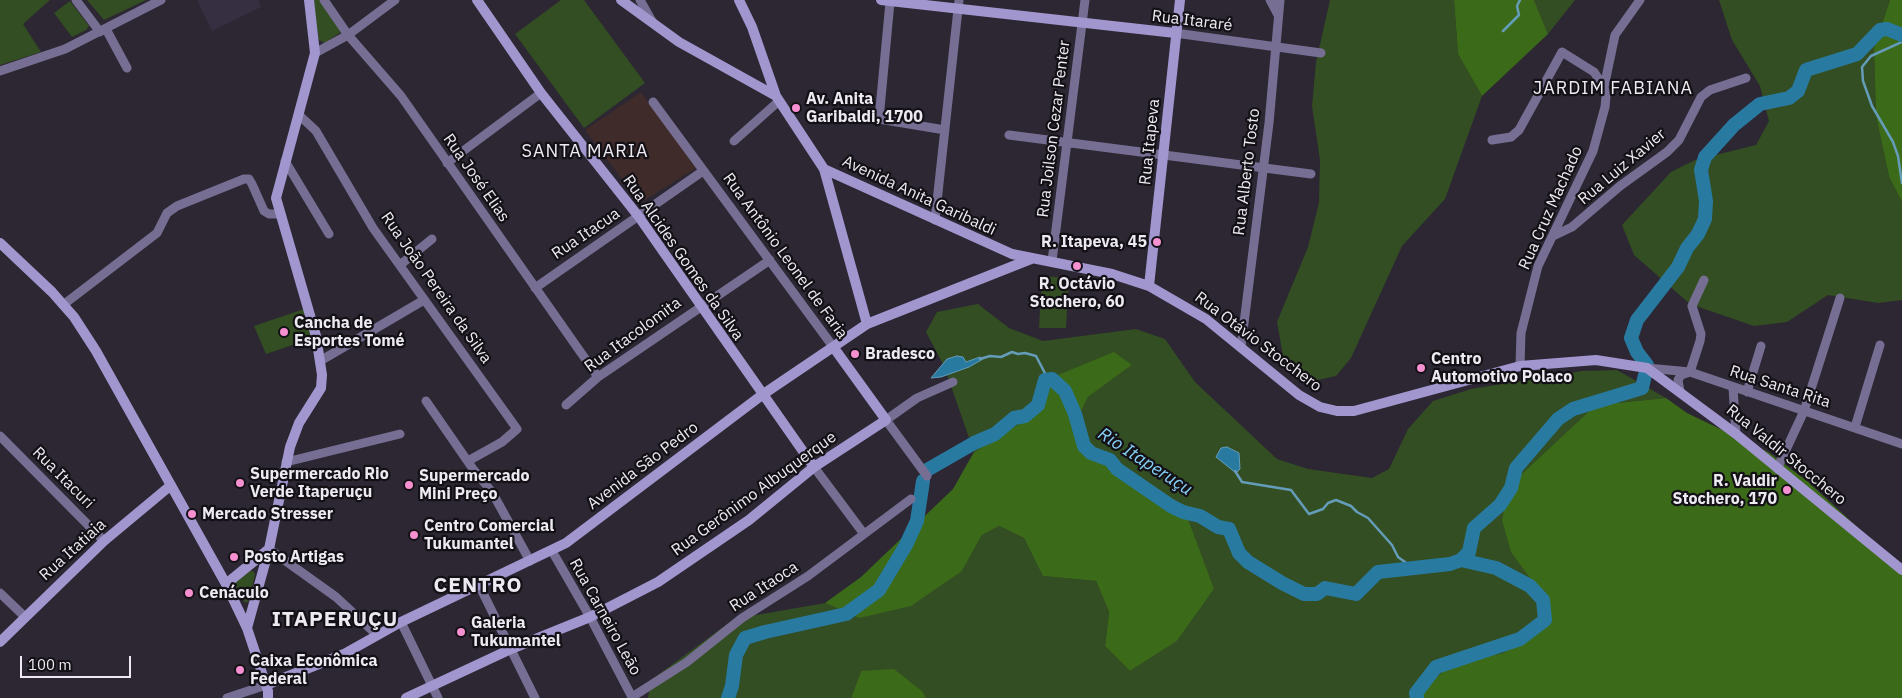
<!DOCTYPE html>
<meta charset="utf-8">
<style>
body{margin:0}
#map{position:relative;width:1902px;height:698px;overflow:hidden;background:#2c2733;font-family:"IBM Plex Sans",sans-serif}
canvas{display:block}
.scale{position:absolute;left:20px;top:656px;width:111px;height:22px;box-sizing:border-box;border:2px solid #edeaf2;border-top:0;padding-left:6px;font-size:15px;line-height:18px;white-space:nowrap;color:#edeaf2;-webkit-text-stroke:4px #131116;paint-order:stroke}
</style>
<div id="map">
<canvas width="1902" height="698"></canvas>
<div class="scale">100 m</div>
</div>
<script>
const ctx = document.querySelector('canvas').getContext('2d');
ctx.lineJoin = 'round';
function paint(path, color) {
  ctx.fillStyle = color;
  ctx.fill(path, 'evenodd');
}
function poly(rows) {
  const path = new Path2D();
  for (const r of rows) {
    path.moveTo(r[0], r[1]);
    for (let i = 2; i < r.length; i += 2) path.lineTo(r[i], r[i + 1]);
  }
  return path;
}
function stroke(path, color, width, dash) {
  ctx.strokeStyle = color;
  ctx.lineWidth = width;
  ctx.lineCap = dash ? 'butt' : 'round';
  ctx.setLineDash(dash || []);
  ctx.stroke(path);
}
function write(font, color, halo, rows, align = 'center') {
  ctx.font = font + ' "IBM Plex Sans",sans-serif';
  ctx.lineWidth = 4.5;
  ctx.setLineDash([]);
  ctx.textBaseline = 'middle';
  ctx.strokeStyle = halo;
  ctx.fillStyle = color;
  for (const [text, x, y, turn = 0] of rows) {
    ctx.save();
    ctx.translate(x, y);
    ctx.rotate((+turn || 0) * Math.PI / 180);
    ctx.textAlign = isNaN(turn) ? turn : align;
    if (halo) ctx.strokeText(text, 0, 0);
    ctx.fillText(text, 0, 0);
    ctx.restore();
  }
}
paint(poly([
 [197,0,258,0,261,7,212,31]
]), '#362f41');
paint(poly([
 [641,92,696,168,640,203,585,130]
]), '#3f2b29');
paint(poly([
 [0,0,50,0,23,24,41,52,0,65],
 [87,0,146,0,104,20],
 [313,0,320,0,341,32,325,43,319,40],
 [561,0,584,0,645,83,584,128,515,34],
 [1330,0,1454,0,1458,54,1482,96,1445,199,1402,246,1351,358,1336,376,1305,383,1285,367,1277,322,1308,247,1319,203,1320,160,1312,106,1316,62],
 [1534,0,1575,0,1548,34],
 [1719,0,1890,0,1874,48,1876,116,1889,177,1902,202,1902,300,1878,303,1828,295,1787,322,1754,326,1690,304,1634,255,1622,225,1671,172,1695,160,1756,145,1769,121,1760,86,1732,40],
 [70,1,89,26,86,30,72,37,54,13],
 [1042,276,1069,278,1066,328,1039,328],
 [978,304,1009,328,1043,341,1136,329,1165,339,1195,382,1277,459,1308,469,1372,478,1389,469,1408,429,1433,401,1471,389,1582,371,1617,370,1666,398,1596,405,1502,521,1511,551,1549,604,1540,631,1503,653,1450,665,1419,693,1419,698,926,698,923,692,861,671,851,698,648,698,651,680,734,619,825,603,859,618,962,571,982,535,999,526,1024,538,1044,576,1096,581,1109,612,1105,646,1130,671,1177,641,1214,589,1173,500,1121,475,1075,425,1088,397,1132,365,1058,375,1019,424,974,452,944,366,926,332,937,312],
 [304,309,313,338,266,354,254,326],
 [250,571,253,571,255,574,249,601,245,603,234,584]
]), '#334e22');
paint(poly([
 [1454,0,1534,0,1548,34,1482,96,1458,54],
 [1890,0,1902,0,1902,202,1889,177,1876,116,1874,48],
 [1114,352,1132,365,1088,397,1075,425,1121,475,1173,500,1186,514,1214,589,1177,641,1130,671,1105,646,1109,612,1096,581,1043,576,1024,538,999,526,982,535,962,571,911,606,859,618,825,603,861,577,953,489,974,452,1019,424,1058,375],
 [1666,398,1687,413,1768,452,1807,481,1902,568,1902,698,1419,698,1419,693,1450,665,1503,653,1540,631,1549,604,1511,552,1502,521,1508,487,1596,405],
 [894,669,923,692,926,698,851,698,861,671]
]), '#3b6a18');
const water = poly([
 [957,356,963,357,966,362,980,357,983,359,969,367,941,377,931,378,947,359,957,356],
 [1227,447,1239,453,1240,469,1236,473,1216,457,1221,448,1227,447]
]);
paint(water, '#297aa1');
stroke(water, '#649cb9', 1);
stroke(poly([
 [1503,31,1519,15,1517,6,1520,0],
 [1902,42,1871,56,1862,67,1863,81,1872,106,1893,142,1898,156,1902,183],
 [980,359,990,356,1001,357,1012,352,1018,354,1025,353,1036,356,1048,379],
 [1235,471,1242,482,1291,490,1309,514,1323,509,1328,503,1336,500,1351,506,1357,512,1368,518,1392,545,1398,557,1412,567]
]), '#649cb9', 2.5);
stroke(poly([
 [1647,365,1637,352,1631,338,1637,320,1678,267,1687,248,1698,234,1705,219,1706,201,1701,170,1705,157,1734,125,1760,104,1789,98,1798,91,1806,70,1857,54,1880,30,1887,29,1902,35],
 [927,470,974,443,995,434,1014,418,1025,416,1038,405,1045,380,1052,379,1065,391,1075,414,1084,446,1091,453,1110,460,1117,469,1171,506,1183,512,1200,516,1218,527,1229,529,1239,553,1248,562,1282,583,1304,594,1317,594,1325,588,1356,594,1378,572,1450,564,1461,560,1469,552,1474,528,1500,505,1511,488,1516,468,1558,419,1573,409,1642,388,1645,375],
 [728,698,732,686,736,655,745,638,765,632,846,614,879,590,906,545,917,521,923,481],
 [1417,698,1416,693,1436,667,1520,639,1545,620,1543,600,1530,586,1496,568,1461,560]
]), '#297aa1', 14);
stroke(poly([
 [76,0,100,32],
 [324,0,348,35,401,96,598,377],
 [640,0,653,23],
 [1270,0,1278,15],
 [890,2,879,119,945,130],
 [106,29,127,68],
 [1175,33,1321,53],
 [315,53,348,35,395,0],
 [0,71,65,49,161,0],
 [1604,87,1615,35,1640,0],
 [653,102,834,348],
 [299,115,316,131,373,228,517,429,502,442,468,461],
 [1009,135,1311,174],
 [1492,140,1511,137,1519,130,1562,52,1594,72,1604,87,1606,96,1605,107,1593,151,1538,266,1521,333,1520,366],
 [734,141,779,101],
 [285,161,329,234],
 [447,163,541,93],
 [935,220,959,0],
 [1553,236,1572,227,1620,186,1667,152,1679,140,1701,97,1710,90,1746,78],
 [1052,261,1085,0],
 [400,265,432,239],
 [535,288,703,171],
 [63,305,157,233,167,213,177,206,244,179,249,179,252,184,264,211,269,214,278,214],
 [1241,347,1269,123,1280,0],
 [320,361,424,300],
 [1647,368,1690,372,1902,444],
 [1733,388,1736,434],
 [1680,391,1678,380,1681,375,1690,372,1700,341,1701,334,1692,306,1704,280],
 [1747,392,1761,346],
 [426,401,473,469,492,492,530,561],
 [566,405,598,377,770,260],
 [1855,427,1880,345],
 [0,436,104,541],
 [286,462,400,434],
 [814,467,864,534],
 [1777,469,1804,411,1840,298],
 [927,476,886,420,917,398,953,382],
 [269,549,336,597,377,635],
 [552,551,590,617,632,697,687,662,742,618,808,576,911,499],
 [479,585,535,698],
 [0,593,24,616],
 [401,622,438,698],
 [227,698,266,685]
]), '#766f93', 9);
stroke(poly([
 [477,0,541,93,639,217,814,467],
 [621,0,679,42,776,96,824,169,1012,254,1112,274,1149,286,1206,319,1299,395,1320,407,1337,411,1354,411,1520,366,1596,360,1647,368,1736,434,1902,570],
 [739,0,752,27,776,96],
 [881,0,1175,33],
 [824,169,867,324],
 [0,243,52,292,74,317,96,351,226,584,247,628,268,691,268,698],
 [1149,286,1180,0],
 [226,584,269,549],
 [247,628,269,549,290,447,299,423,321,388,322,375,316,336,276,198,315,53,309,0],
 [0,642,104,541,170,486],
 [266,685,344,654,401,622,566,543,762,395,867,324,1031,259],
 [406,698,511,649,590,617,658,582,749,520,814,467,886,420,834,348]
]), '#a296cf', 10);
for (const [x, y, r, color] of [
 [796,108,5,"#f690d1"],
 [1157,242,5,"#f690d1"],
 [1077,266,5,"#f690d1"],
 [284,332,5,"#f690d1"],
 [855,354,5,"#f690d1"],
 [1421,368,5,"#f690d1"],
 [240,483,5,"#f690d1"],
 [409,485,5,"#f690d1"],
 [1787,490,5,"#f690d1"],
 [192,514,5,"#f690d1"],
 [414,535,5,"#f690d1"],
 [234,557,5,"#f690d1"],
 [189,593,5,"#f690d1"],
 [461,632,5,"#f690d1"],
 [240,670,5,"#f690d1"]
]) {
  const dot = new Path2D();
  dot.arc(x, y, r, 0, 2 * Math.PI);
  ctx.fillStyle = color;
  ctx.fill(dot);
  stroke(dot, '#131116', 2);
}
write('16px', '#edeaf2', '#131116', [
 ["Rua Itararé",1192,21,7],
 ["Rua Joilson Cezar Penter",1054,129,-83],
 ["Rua Itapeva",1150,142,-84],
 ["Rua Luiz Xavier",1622,167,-40],
 ["Rua Alberto Tosto",1247,172,-83],
 ["Rua José Elias",476,178,55],
 ["Avenida Anita Garibaldi",919,196,25],
 ["Rua Cruz Machado",1551,208,-66],
 ["Rua Itacua",586,234,-34],
 ["Rua Antônio Leonel de Faria",785,256,54],
 ["Rua Alcides Gomes da Silva",683,258,55],
 ["Rua João Pereira da Silva",436,288,55],
 ["Rua Itacolomita",633,335,-36],
 ["Rua Otávio Stocchero",1258,342,37],
 ["Rua Santa Rita",1780,387,18],
 ["Rua Valdir Stocchero",1786,455,39],
 ["Avenida São Pedro",643,466,-37],
 ["Rua Itacuri",63,478,45],
 ["Rua Gerônimo Albuquerque",754,494,-36],
 ["Rua Itatiaia",73,550,-42],
 ["Rua Itaoca",764,587,-33],
 ["Rua Carneiro Leão",605,617,61]
]);
write('bold 16px', '#edeaf2', '#131116', [
 ["Av. Anita",806,99],
 ["Garibaldi, 1700",806,117],
 ["R. Itapeva, 45",1147,242,"right"],
 ["R. Octávio",1077,284,"center"],
 ["Stochero, 60",1077,302,"center"],
 ["Cancha de",294,323],
 ["Esportes Tomé",294,341],
 ["Bradesco",865,354],
 ["Centro",1431,359],
 ["Automotivo Polaco",1431,377],
 ["Supermercado Rio",250,474],
 ["Verde Itaperuçu",250,492],
 ["Supermercado",419,476],
 ["Mini Preço",419,494],
 ["R. Valdir",1777,481,"right"],
 ["Stochero, 170",1777,499,"right"],
 ["Mercado Stresser",202,514],
 ["Centro Comercial",424,526],
 ["Tukumantel",424,544],
 ["Posto Artigas",244,557],
 ["Cenáculo",199,593],
 ["Galeria",471,623],
 ["Tukumantel",471,641],
 ["Caixa Econômica",250,661],
 ["Federal",250,679]
], 'left');
ctx.letterSpacing = '1px';
write('18px', '#edeaf2', '#131116', [
 ["JARDIM FABIANA",1613,89],
 ["SANTA MARIA",585,152]
]);
ctx.letterSpacing = '0px';
write('italic 18px', '#87cff7', '#131116', [
 ["Rio Itaperuçu",1145,462,33]
]);
ctx.letterSpacing = '1px';
write('bold 21px', '#edeaf2', '#131116', [
 ["CENTRO",478,586],
 ["ITAPERUÇU",335,620]
]);
ctx.letterSpacing = '0px';
</script>
